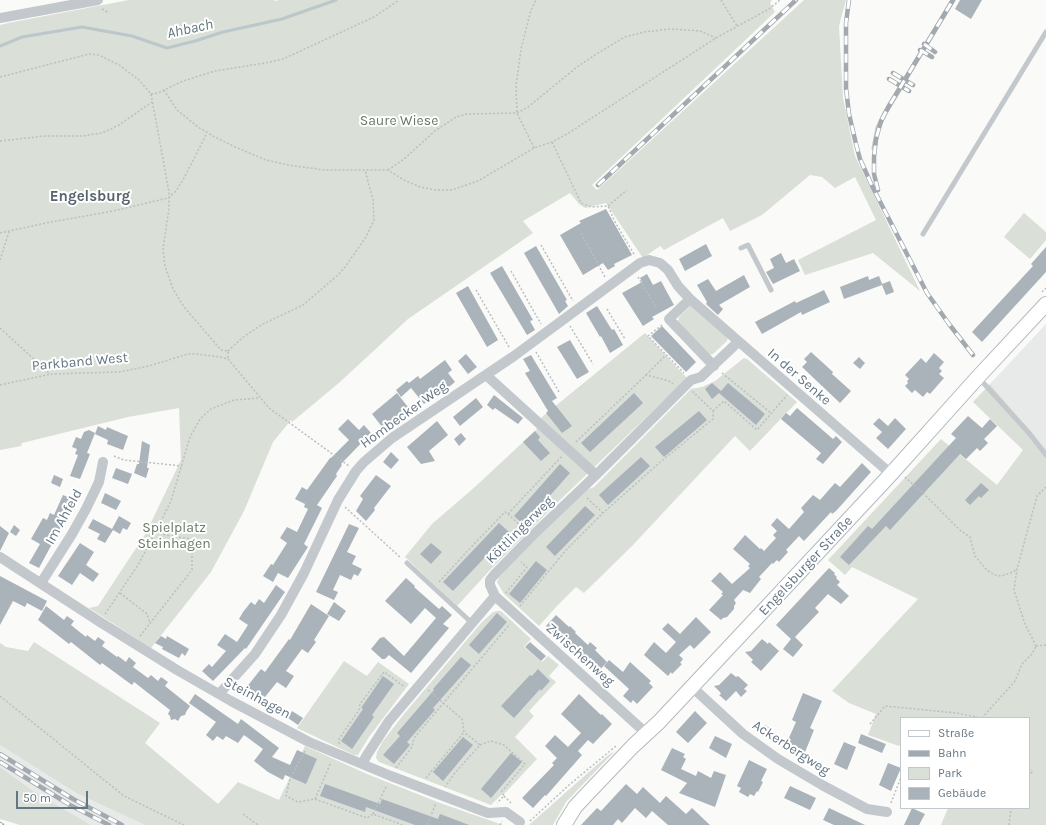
<!DOCTYPE html>
<meta charset="utf-8">
<style>
body{margin:0}
#map{position:relative;width:1046px;height:825px;overflow:hidden;background:#fafaf8;font-family:Karla,sans-serif}
canvas{display:block}
.legend{position:absolute;left:900px;top:717px;width:130px;height:92px;box-sizing:border-box;background:#fff;border:1px solid #c1c8cd;margin:0;padding:5px 7px;list-style:none;font-size:12px;color:#657683}
.legend li{display:flex;align-items:center;gap:8px;height:20px}
.legend b{width:20px;border:1px solid #c1c8cd}
.scale{position:absolute;left:16px;top:791px;width:72px;height:18px;box-sizing:border-box;border:2px solid #657683;border-top:0;padding-left:5px;font-size:12px;line-height:14px;white-space:nowrap;color:#657683;-webkit-text-stroke:3px #fff;paint-order:stroke}
</style>
<div id="map">
<canvas width="1046" height="825"></canvas>
<ul class="legend">
<li><b style="height:5px;background:#fff"></b>Straße</li>
<li><b style="height:5px;background:#a2aab0"></b>Bahn</li>
<li><b style="height:11px;background:#dadfd7"></b>Park</li>
<li><b style="height:11px;background:#aab3b9"></b>Gebäude</li>
</ul>
<div class="scale">50 m</div>
</div>
<script>
const ctx = document.querySelector('canvas').getContext('2d');
ctx.lineJoin = 'round';
function paint(path, color) {
  ctx.fillStyle = color;
  ctx.fill(path, 'evenodd');
}
function poly(rows) {
  const path = new Path2D();
  for (const r of rows) {
    path.moveTo(r[0], r[1]);
    for (let i = 2; i < r.length; i += 2) path.lineTo(r[i], r[i + 1]);
  }
  return path;
}
function stroke(path, color, width, dash) {
  ctx.strokeStyle = color;
  ctx.lineWidth = width;
  ctx.lineCap = dash ? 'butt' : 'round';
  ctx.setLineDash(dash || []);
  ctx.stroke(path);
}
function write(font, color, halo, rows, align = 'center') {
  ctx.font = font + ' Karla,sans-serif';
  ctx.lineWidth = 4;
  ctx.setLineDash([]);
  ctx.textBaseline = 'middle';
  ctx.strokeStyle = halo;
  ctx.fillStyle = color;
  for (const [text, x, y, turn = 0] of rows) {
    ctx.save();
    ctx.translate(x, y);
    ctx.rotate((+turn || 0) * Math.PI / 180);
    ctx.textAlign = isNaN(turn) ? turn : align;
    if (halo) ctx.strokeText(text, 0, 0);
    ctx.fillText(text, 0, 0);
    ctx.restore();
  }
}
paint(poly([
 [1046,324,1046,449,990,384],
 [0,745,76,793,145,825,91,825,35,792,0,767]
]), '#e8e9e9');
paint(poly([
 [129,0,274,0,275,1,280,0,772,0,770,3,775,12,592,185,597,190,804,0,846,0,839,26,843,98,855,156,920,291,873,253,805,275,798,260,876,220,855,177,835,188,822,177,810,175,762,215,730,231,723,218,664,250,660,246,643,258,606,203,585,208,579,204,570,193,523,221,533,233,408,319,340,382,292,422,291,420,273,442,244,511,211,572,151,648,89,608,98,606,146,533,181,460,179,408,128,417,22,443,21,446,0,450,0,25,8,23],
 [1024,213,1046,232,1046,240,1030,259,1004,237],
 [690,306,695,306,728,337,727,341,713,354,708,355,679,326,678,321,679,317],
 [645,333,687,378,560,500,491,569,457,606,405,557,432,524,476,486,536,430,542,417],
 [744,358,747,359,797,402,750,451,735,436,632,546,584,593,576,587,556,607,539,626,504,594,497,582,499,577,524,550,584,491,594,487,691,389,702,387,715,381],
 [990,384,1046,449,1046,825,941,825,948,808,1029,808,1029,718,901,718,901,744,899,746,868,735,876,714,849,703,832,691,918,599,852,567,845,575,828,560,941,439,997,485,1023,450,973,402],
 [497,611,501,611,531,639,524,647,542,662,548,656,559,665,549,676,556,682,529,711,534,716,515,737,537,759,505,793,500,796,491,805,379,762,376,758,377,752,383,741,404,714,482,622,493,612],
 [34,642,160,723,145,743,218,804,238,782,279,800,305,746,367,774,440,803,503,825,145,825,76,793,0,745,0,643,6,647,28,651],
 [344,661,367,676,378,662,409,684,369,737,358,755,354,755,297,728],
 [615,751,566,802,553,825,529,825,607,756],
 [0,767,35,792,91,825,20,825,0,819]
]), '#dadfd7');
stroke(poly([
 [0,46,22,37,82,27,132,36,167,48,195,41,223,32,282,19,336,0]
]), '#bbc7cb', 3);
paint(poly([
 [960,0,982,0,971,19,955,9],
 [606,209,632,255,614,264,615,266,608,270,603,263,583,275,560,235,581,223,579,221],
 [706,244,712,256,685,271,679,259],
 [536,246,567,300,565,301,568,306,559,314,524,253],
 [1046,247,1046,272,982,342,972,332,1033,266,1031,264],
 [781,253,786,263,794,259,800,271,773,284,766,272,774,268,770,259],
 [502,266,533,320,530,321,535,330,527,335,490,273],
 [647,274,653,285,661,281,674,305,652,317,654,319,643,326,622,293,642,282,640,278],
 [744,275,750,287,719,305,723,309,718,315,706,304,707,302,697,285,708,279,716,291],
 [868,276,869,280,879,276,882,284,890,281,894,292,886,295,882,285,844,299,840,287],
 [468,286,498,340,487,347,456,293],
 [824,290,830,302,802,315,801,312,762,334,755,322,795,301,796,303],
 [597,306,612,330,614,329,623,345,610,353,601,336,600,337,586,313],
 [662,326,696,362,686,372,651,336],
 [570,340,589,372,577,379,557,347],
 [811,352,833,372,832,374,851,391,840,403,802,367,807,362,804,359],
 [934,353,944,362,939,368,942,371,939,374,944,378,930,394,927,392,923,397,915,390,912,393,905,386,908,383,907,381,909,379,905,375,921,358,926,363],
 [466,354,477,367,468,374,458,361],
 [531,355,557,398,552,401,572,426,562,433,546,413,548,411,525,373,530,371,523,359],
 [859,357,865,363,860,369,853,363],
 [445,360,452,370,448,373,455,382,439,395,437,393,424,404,411,388,401,397,396,390,407,381,409,383,418,376,420,379],
 [712,383,721,391,728,383,765,414,756,425,719,393,712,399,705,389],
 [397,393,411,411,403,418,400,415,383,428,372,414],
 [634,393,643,403,590,452,581,443],
 [494,395,523,418,518,424,495,408,493,410,487,405],
 [476,398,483,407,460,426,453,417],
 [797,408,833,439,836,436,842,442,823,464,816,459,821,453,781,419,786,413,790,416],
 [699,411,707,420,664,457,655,447],
 [968,416,982,428,990,419,997,426,984,439,988,443,980,451,977,448,966,459,960,454,890,530,886,526,849,565,840,557,868,526,872,529,956,438,951,434],
 [879,418,888,426,895,418,906,429,888,449,876,438,882,432,873,424],
 [348,419,359,430,364,425,371,433,341,464,342,465,336,474,337,476,317,505,322,508,304,544,308,547,288,578,278,573,273,582,263,576,271,564,273,565,287,543,280,538,287,527,297,532,308,509,304,507,305,504,295,499,302,487,307,490,330,458,331,458,349,440,338,429],
 [437,421,448,435,429,451,435,461,421,464,407,447],
 [98,426,106,430,107,427,128,436,123,450,107,444,108,440,95,434],
 [89,430,95,433,87,453,90,454,80,479,70,476,78,455,75,454,77,449,72,447,76,437,81,439,84,432],
 [535,431,540,437,538,440,550,453,541,461,523,442],
 [461,433,466,439,459,446,454,439],
 [142,441,150,445,147,468,149,468,146,478,134,473,137,464,139,464],
 [391,452,399,460,391,469,383,462],
 [641,457,650,466,608,505,599,495],
 [862,463,871,472,836,511,832,514,831,512,804,541,799,536,786,550,788,552,779,562,777,560,773,564,772,563,759,577,761,579,750,593,743,590,734,600,736,603,734,606,734,609,727,617,723,618,721,620,709,610,723,595,721,594,723,592,711,581,720,572,732,584,750,568,748,566,750,564,733,549,745,535,760,549,761,548,764,551,776,538,773,535,777,531,771,525,777,518,789,529,804,512,801,508,813,495,820,500,835,483,840,487],
 [560,464,570,473,524,525,514,516],
 [116,468,132,474,128,484,112,478],
 [54,475,63,479,60,487,51,483],
 [376,475,391,486,374,508,375,510,366,521,356,511,363,499,360,496],
 [981,483,989,490,981,498,979,496,970,505,965,500],
 [105,493,121,501,116,510,101,503],
 [63,495,73,499,59,531,39,568,29,563,40,544,31,539,43,518,47,520,50,513,54,515],
 [585,506,595,515,555,556,546,547],
 [119,516,131,523,127,530,123,528,120,534,113,530,105,543,97,539,100,534,88,528,93,519,112,529],
 [499,523,509,532,453,591,443,582],
 [349,524,359,528,347,552,356,556,352,564,362,569,358,576,354,574,351,580,340,575,333,590,338,592,334,600,316,592],
 [14,525,20,530,16,536,10,532],
 [0,526,9,533,0,551],
 [80,543,94,552,86,565,99,574,93,582,80,573,72,585,58,576],
 [431,543,442,552,431,564,420,554],
 [536,561,547,570,520,603,509,594],
 [829,568,835,573,834,574,837,577,836,578,840,582,837,585,849,596,841,604,828,594,815,608,819,612,795,637,803,645,793,657,783,649,791,639,776,625],
 [0,576,47,601,42,611,27,603,25,607,13,601,0,625],
 [406,578,415,586,414,587,439,609,442,606,452,615,443,624,449,628,411,673,389,655,385,659,382,659,371,649,380,638,384,637,404,656,436,618,425,608,411,624,385,601],
 [276,585,285,592,246,649,245,648,213,681,202,671,209,664,212,667,226,651,217,645,225,634,237,642,248,625,239,619,243,612,251,602,255,605,259,599,264,603],
 [334,602,346,611,339,621,327,614],
 [311,604,329,616,314,640,316,642,308,653,302,649,286,671,294,676,286,688,277,682,265,697,260,694,254,702,242,693,261,669,265,672,289,639,290,640],
 [46,606,64,620,67,616,74,621,71,625,86,637,87,635,95,641,98,637,105,642,102,646,117,657,118,656,126,662,129,657,136,663,133,667,148,678,151,675,158,681,161,677,168,682,165,686,190,706,186,712,185,715,181,716,178,721,175,719,171,720,170,716,168,714,170,710,134,682,132,685,102,663,100,665,71,642,69,644,38,620],
 [497,613,507,622,479,654,469,645],
 [556,615,569,627,570,626,576,632,575,633,588,645,590,642,597,648,595,650,607,662,597,673,546,626],
 [696,617,711,632,694,649,690,645,679,655,683,659,680,663,682,664,672,674,671,672,668,676,644,655,654,642,666,653,676,642,662,629,668,623,680,634],
 [161,636,166,639,167,636,189,649,185,656,182,653,179,658,162,649,163,647,155,643],
 [762,639,768,644,769,642,779,651,761,671,751,662,753,660,745,652,751,651],
 [530,642,546,656,541,661,525,647],
 [461,657,471,665,433,708,435,710,407,742,410,745,394,764,383,755,400,736,397,733,434,690,433,689],
 [609,660,623,672,630,662,651,681,649,683,653,687,637,704,633,700,631,703,623,696,629,689,604,666],
 [538,669,550,681,541,691,540,689,514,718,501,706,530,675,532,676],
 [731,673,736,677,738,676,748,685,744,689,747,691,741,697,736,691,726,701,719,695,721,694,720,692,714,686,719,685],
 [383,676,394,684,372,715,374,717,352,749,341,741,363,709,361,708],
 [803,693,822,701,810,728,814,730,803,757,784,749,796,722,792,720],
 [195,694,238,724,241,719,279,748,272,757,290,765,297,750,317,759,306,784,285,775,283,780,268,772,254,761,263,749,244,735,238,743,226,736,223,740,217,736,213,741,206,735,216,722,189,703],
 [579,694,601,715,602,714,612,724,593,744,588,740,578,751,582,755,546,796,545,795,533,808,522,798,554,765,552,763,557,758,545,746,555,735,568,747,581,733,561,714],
 [292,711,303,718,298,725,288,718],
 [695,711,707,723,688,743,676,732],
 [765,725,771,729,767,736,760,731],
 [861,734,886,744,882,753,858,743],
 [715,736,732,744,726,758,709,748],
 [463,737,473,745,443,781,433,772],
 [844,742,856,747,847,770,834,764],
 [672,748,685,754,683,757,686,759,681,769,696,776,698,771,711,778,714,771,726,775,715,807,679,793,687,783,661,770],
 [511,753,522,762,491,798,481,789],
 [749,760,767,769,761,781,763,782,758,792,757,791,754,796,750,794,748,797,739,792,741,788,737,786],
 [888,763,901,768,891,791,879,785],
 [325,784,380,804,382,799,438,819,440,814,469,825,415,825,366,807,365,812,320,796],
 [626,784,637,794,643,787,660,803,666,796,686,814,692,808,710,825,668,825,652,811,646,818,635,808,622,823,618,819,613,825,581,825,597,808,601,811],
 [790,786,816,798,810,810,784,798],
 [829,808,865,825,834,825,823,820],
 [912,808,925,814,919,825,904,825]
]), '#aab3b9');
const secondary = poly([
 [564,825,575,807,590,791,633,746,659,722,795,577,891,474,978,377,1046,304]
]);
stroke(secondary, '#b3babf', 16);
stroke(poly([
 [721,0,737,26],
 [102,9,109,13],
 [0,77,89,54,99,55,119,65,139,80,151,94,169,192,169,208,163,249,165,266,173,289,184,307,221,350,228,351,228,359],
 [164,90,177,110,198,127,213,136,233,146,266,160,288,165,325,170,388,170,404,180,420,187,436,190,452,190,478,181,534,148,552,142,567,134,716,38,769,9,780,0],
 [151,94,158,93,183,81,215,71,265,63,283,59,374,17,399,0],
 [0,141,45,136,82,136,102,133,119,125,152,102],
 [552,142,581,203,591,207,608,206,615,222,635,256],
 [534,148,517,113,516,86,521,49,531,10,536,0],
 [388,170,404,159,435,131,456,117,467,114,517,113,528,107,577,67,598,53,625,37,644,32,671,29,700,31,716,38],
 [608,206,627,190],
 [0,233,46,223,113,211,168,198,176,191,184,178,207,133],
 [581,233,605,277],
 [541,245,573,301],
 [0,260,9,232],
 [511,271,541,324],
 [638,277,656,308],
 [476,290,509,347],
 [1042,292,1046,288],
 [607,309,625,339],
 [662,325,648,336,684,373],
 [570,326,593,364],
 [0,328,50,374],
 [228,351,242,338,261,325,303,305,338,275,345,267,366,237,374,220,373,200,365,170],
 [536,352,559,392],
 [722,373,771,413],
 [646,375,666,355],
 [0,385,51,374,119,372,149,366,188,354,197,354,220,357,228,359,269,408,349,466],
 [713,411,724,401,757,430,787,395],
 [576,442,646,375,669,381,673,384],
 [114,456,124,460,182,466],
 [905,477,925,495,961,531,970,537,975,556,986,569,994,575,1001,576,1013,572,1017,569],
 [587,498,603,513],
 [345,507,401,558],
 [508,514,524,529],
 [156,531,165,535,191,539],
 [439,582,475,543,505,512,508,514,562,456],
 [120,593,147,614,150,623],
 [506,593,527,567,521,562],
 [520,606,566,550,603,513,658,464,713,419,713,411,692,391],
 [105,614,138,565,156,531,171,501,190,437,200,419,211,409,234,400,260,398],
 [140,636,192,570,192,552],
 [1036,646,1025,624,1014,590,1017,569,1037,496,1046,487],
 [1036,646,1046,645],
 [428,690,462,719,464,732,480,745,454,774,445,787],
 [0,696,124,796,184,825],
 [982,718,1015,681,1022,664,1032,654,1036,646],
 [870,724,885,706,956,713,982,718],
 [339,744,339,739,359,710,360,704,384,672,405,687],
 [480,745,491,741,504,745,525,764,502,791,504,796,497,803],
 [305,751,290,779,286,796,298,802,315,799,367,818,373,814,403,825],
 [396,768,412,747,414,738,510,624],
 [1029,769,1032,772,1029,775],
 [426,778,464,732],
 [504,796,511,803],
 [315,799,331,762],
 [891,803,901,777],
 [243,814,258,825],
 [373,814,387,785],
 [530,821,569,785,616,746],
 [427,825,436,803],
 [500,825,502,821],
 [1009,825,1011,808]
]), '#bbbfc2', 1.5, [2, 2]);
stroke(poly([
 [874,148,878,128,885,113,953,0],
 [923,234,1046,32],
 [741,248,748,245,771,290],
 [978,377,1029,433,1046,455],
 [407,563,472,623]
]), '#c3c8cc', 5);
stroke(poly([
 [0,18,98,0],
 [690,299,669,319,714,366],
 [486,375,596,475],
 [0,557,100,622,177,670,231,701,309,742,391,776,488,813,506,812,520,822],
 [41,583,72,534,86,509,99,482,103,462],
 [495,596,647,734],
 [692,687,743,734,778,759,822,785,867,809,887,812],
 [219,694,255,654,281,615,304,573,338,500,356,471,364,462,392,438,514,356,640,263,649,260,660,263,668,270,678,286,690,299,891,474],
 [362,764,367,755,389,721,495,596,490,585,490,580,494,575,532,536,596,475,691,380,701,377,738,342]
]), '#c3c8cc', 10);
stroke(secondary, '#fff', 14);
const rail = poly([
 [849,0,846,23,846,88,849,114,856,144,860,159,873,188,927,293,949,324,973,355],
 [924,44,935,52],
 [920,50,932,57],
 [893,73,913,85],
 [889,79,909,91],
 [598,185,796,0],
 [878,190,874,174,874,157,876,139,881,121,889,106,953,0],
 [0,754,73,799,122,825],
 [0,762,70,805,109,825],
 [0,824,2,825]
]);
stroke(rail, '#a2aab0', 4.5);
stroke(rail, '#fff', 3, [9]);
write('14px', '#687a64', '#fff', [
 ["Saure Wiese",399,121],
 ["Spielplatz",174,528],
 ["Steinhagen",174,544]
]);
write('14px', '#657683', '#fff', [
 ["Parkband West",80,362,-5],
 ["In der Senke",799,377,41],
 ["Hombecker Weg",404,415,-36],
 ["Im Ahfeld",64,517,-61],
 ["Köttlingerweg",520,530,-45],
 ["Engelsburger Straße",806,566,-47],
 ["Zwischenweg",580,655,42],
 ["Steinhagen",257,698,28],
 ["Ackerbergweg",791,748,33]
]);
write('italic 15px', '#60757c', '#fff', [
 ["Ahbach",190,29,-12]
]);
write('bold 15px', '#57646e', '#fff', [
 ["Engelsburg",90,197]
]);
</script>
